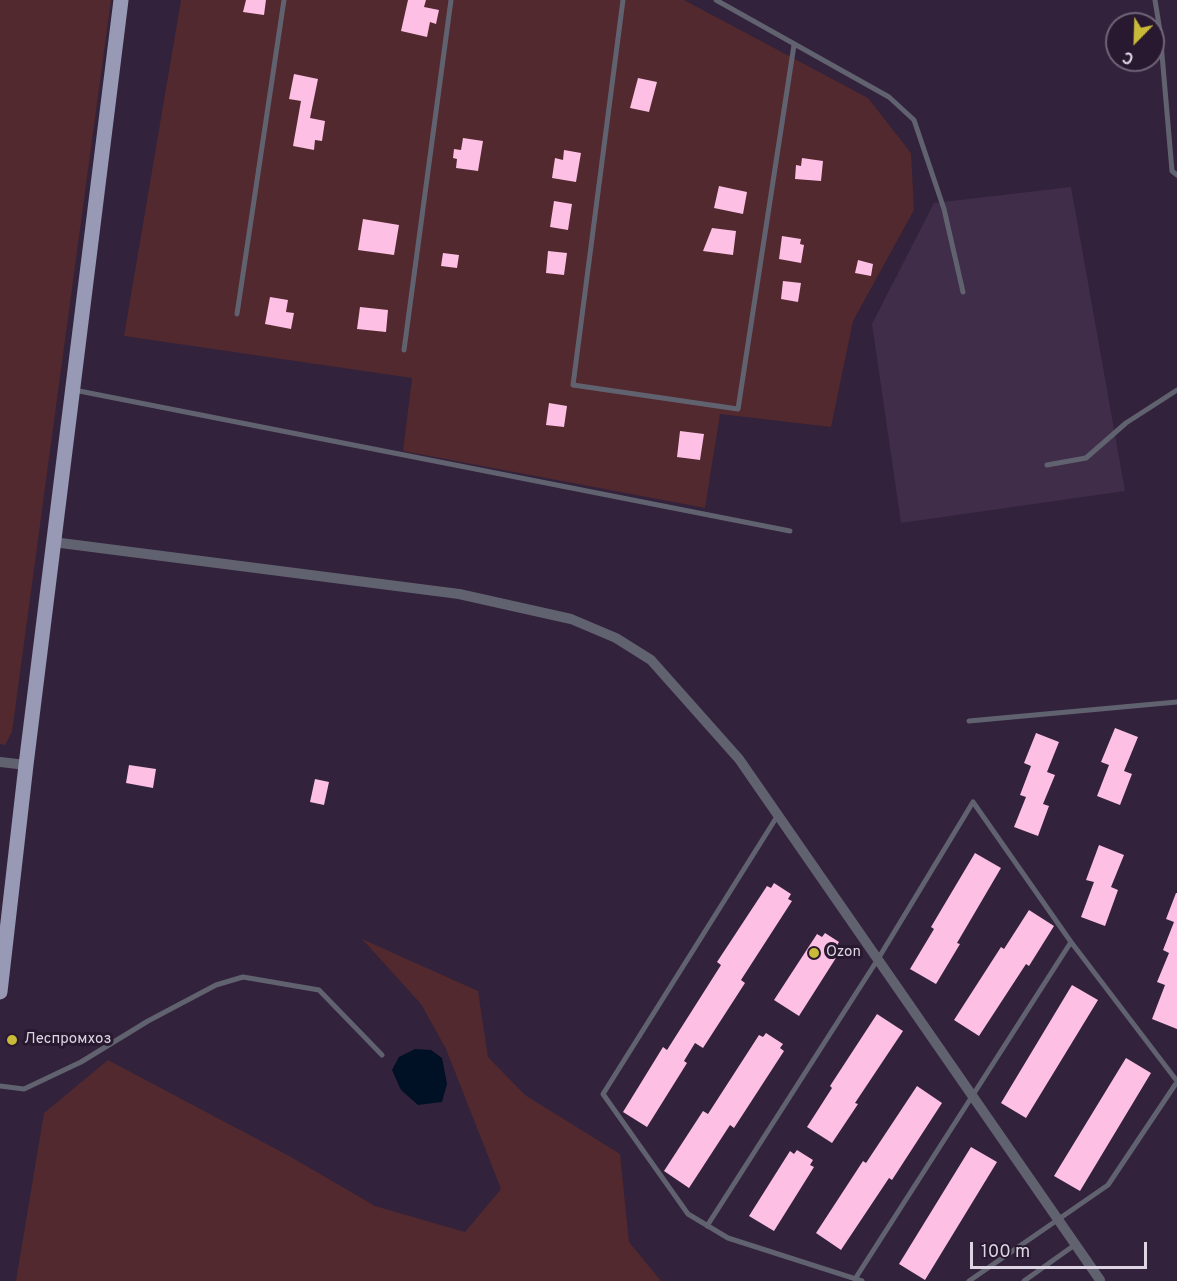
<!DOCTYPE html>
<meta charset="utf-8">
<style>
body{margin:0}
#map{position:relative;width:1177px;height:1281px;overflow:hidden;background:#32223b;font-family:Overpass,sans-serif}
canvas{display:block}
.north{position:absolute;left:1105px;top:12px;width:60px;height:60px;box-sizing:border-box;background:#281930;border:2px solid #706478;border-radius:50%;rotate:203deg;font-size:16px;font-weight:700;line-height:24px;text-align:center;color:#ddd4e4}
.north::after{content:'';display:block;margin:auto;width:21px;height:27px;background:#c9ba3a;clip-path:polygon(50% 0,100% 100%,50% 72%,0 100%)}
.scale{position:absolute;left:970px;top:1242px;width:177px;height:27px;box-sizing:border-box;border:3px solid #ddd4e4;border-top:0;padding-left:8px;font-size:18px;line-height:21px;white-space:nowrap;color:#ddd4e4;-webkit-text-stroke:4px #281930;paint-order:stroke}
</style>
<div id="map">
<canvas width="1177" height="1281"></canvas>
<div class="north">С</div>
<div class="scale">100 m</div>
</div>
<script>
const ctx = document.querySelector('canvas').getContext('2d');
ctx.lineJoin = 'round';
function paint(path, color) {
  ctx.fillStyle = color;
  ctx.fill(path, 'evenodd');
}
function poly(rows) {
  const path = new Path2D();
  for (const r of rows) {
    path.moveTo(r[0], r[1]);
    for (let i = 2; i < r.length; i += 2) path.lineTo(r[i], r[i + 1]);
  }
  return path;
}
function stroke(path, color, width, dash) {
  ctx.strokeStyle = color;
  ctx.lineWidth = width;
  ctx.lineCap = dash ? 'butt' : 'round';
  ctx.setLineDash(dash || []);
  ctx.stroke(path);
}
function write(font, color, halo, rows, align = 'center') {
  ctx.font = font + ' Overpass,sans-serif';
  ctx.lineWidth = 6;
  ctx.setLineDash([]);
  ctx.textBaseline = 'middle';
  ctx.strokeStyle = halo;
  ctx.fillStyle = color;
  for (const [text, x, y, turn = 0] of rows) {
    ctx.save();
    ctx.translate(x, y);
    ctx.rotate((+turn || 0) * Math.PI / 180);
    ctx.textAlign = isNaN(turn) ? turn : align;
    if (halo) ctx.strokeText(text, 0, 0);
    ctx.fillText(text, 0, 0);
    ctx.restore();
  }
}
paint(poly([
 [1071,187,1125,491,901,523,872,324,934,203]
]), '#402d4a');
paint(poly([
 [0,0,111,0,12,732,5,745,0,744],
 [181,0,684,0,868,98,911,153,914,210,853,321,831,427,720,414,705,508,403,451,412,378,124,336],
 [362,939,478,991,488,1057,525,1095,620,1154,629,1242,661,1281,16,1281,44,1113,108,1060,291,1157,375,1206,465,1232,501,1189,446,1049,421,1004]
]), '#51292e');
paint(poly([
 [415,1049,431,1050,442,1058,447,1084,442,1102,418,1105,401,1090,392,1070,399,1057]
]), '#001025');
paint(poly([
 [246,0,266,0,264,15,243,12],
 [408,0,426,0,424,7,439,10,436,24,430,22,427,37,401,31],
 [294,74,318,79,310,118,325,121,322,141,315,140,314,150,293,146,301,101,289,99],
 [638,78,657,82,649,112,630,108],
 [463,138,483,141,478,171,456,168,457,159,453,158,454,149,461,150],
 [564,150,581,153,576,182,552,178,555,158,563,160],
 [802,158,823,161,821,181,795,179,796,165,801,166],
 [719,186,747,192,743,214,714,208],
 [554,201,572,204,568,230,550,227],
 [363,219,399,225,394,255,358,250],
 [712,228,736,231,733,255,703,251],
 [782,236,801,239,800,244,804,245,801,263,779,259],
 [548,251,567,253,564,275,546,273],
 [443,253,459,255,457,268,441,266],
 [858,260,873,264,871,276,855,273],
 [783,281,801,283,798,302,781,299],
 [270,297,288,300,286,312,294,313,291,329,265,324],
 [360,307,388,310,386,332,357,329],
 [549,403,567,406,564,427,546,425],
 [680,431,704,434,700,460,677,457],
 [1115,728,1138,737,1124,771,1132,774,1120,805,1097,796,1109,765,1101,762],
 [1036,733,1059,742,1047,772,1055,775,1043,804,1049,806,1038,836,1014,827,1026,797,1020,795,1031,766,1024,763],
 [129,765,156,769,153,788,126,783],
 [315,779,329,782,324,805,310,802],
 [1099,845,1124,855,1111,887,1118,890,1105,926,1081,917,1094,882,1086,880],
 [975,853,1001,868,957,943,960,944,936,984,910,969,934,929,931,927],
 [774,883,791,894,788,899,792,901,741,980,745,983,703,1048,695,1043,684,1061,687,1063,647,1127,623,1112,663,1047,667,1050,721,965,717,962,767,886,771,888],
 [1176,893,1177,893,1177,1029,1152,1019,1165,985,1157,982,1169,953,1163,950,1174,922,1166,919],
 [1029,910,1054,926,1029,966,1026,964,979,1036,954,1020,1001,947,1004,949],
 [825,933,839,942,836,947,841,950,799,1016,774,1000,817,934,822,937],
 [1072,985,1098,1000,1026,1118,1001,1103],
 [877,1014,903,1031,855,1103,858,1104,832,1143,807,1127,832,1088,830,1086],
 [766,1033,783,1044,780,1048,784,1051,734,1128,730,1125,689,1188,664,1171,703,1111,708,1114,759,1035,763,1037],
 [1126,1058,1151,1073,1080,1191,1054,1176],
 [917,1086,942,1103,892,1180,889,1178,841,1250,816,1233,863,1161,866,1163],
 [971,1147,997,1162,925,1280,899,1264],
 [797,1150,813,1160,810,1165,814,1167,774,1231,749,1216,790,1151,794,1154]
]), '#fdbfe4');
stroke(poly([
 [623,0,573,385,738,409,794,45],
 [716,0,889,97,914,120,944,209,963,292],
 [1155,0,1160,31,1172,171,1177,175],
 [237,314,284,0],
 [404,350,451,0],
 [74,390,790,531],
 [1047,465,1086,458,1126,423,1177,390],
 [969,721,1177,702],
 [778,815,603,1094,688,1214,728,1238,862,1281],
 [0,1086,24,1089,81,1062,148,1021,216,985,243,977,319,990,382,1055],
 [707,1226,878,959,973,802,1071,942,1177,1081],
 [855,1279,1071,942],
 [969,1281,1108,1185,1177,1082],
 [1024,1281,1076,1244]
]), '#61626f', 5);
stroke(poly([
 [53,542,459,594,571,619,616,638,651,660,739,759,1100,1280],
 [0,762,26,765]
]), '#61626f', 10);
stroke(poly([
 [0,992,26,765,121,0]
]), '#9899b5', 15);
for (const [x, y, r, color] of [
 [814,953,6,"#c9ba3a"],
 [12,1040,6,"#c9ba3a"]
]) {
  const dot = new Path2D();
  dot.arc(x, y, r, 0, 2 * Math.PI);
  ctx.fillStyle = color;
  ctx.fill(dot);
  stroke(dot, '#281930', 2);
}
write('15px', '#ddd4e4', '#281930', [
 ["Ozon",826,953],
 ["Леспромхоз",24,1040]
], 'left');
</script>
